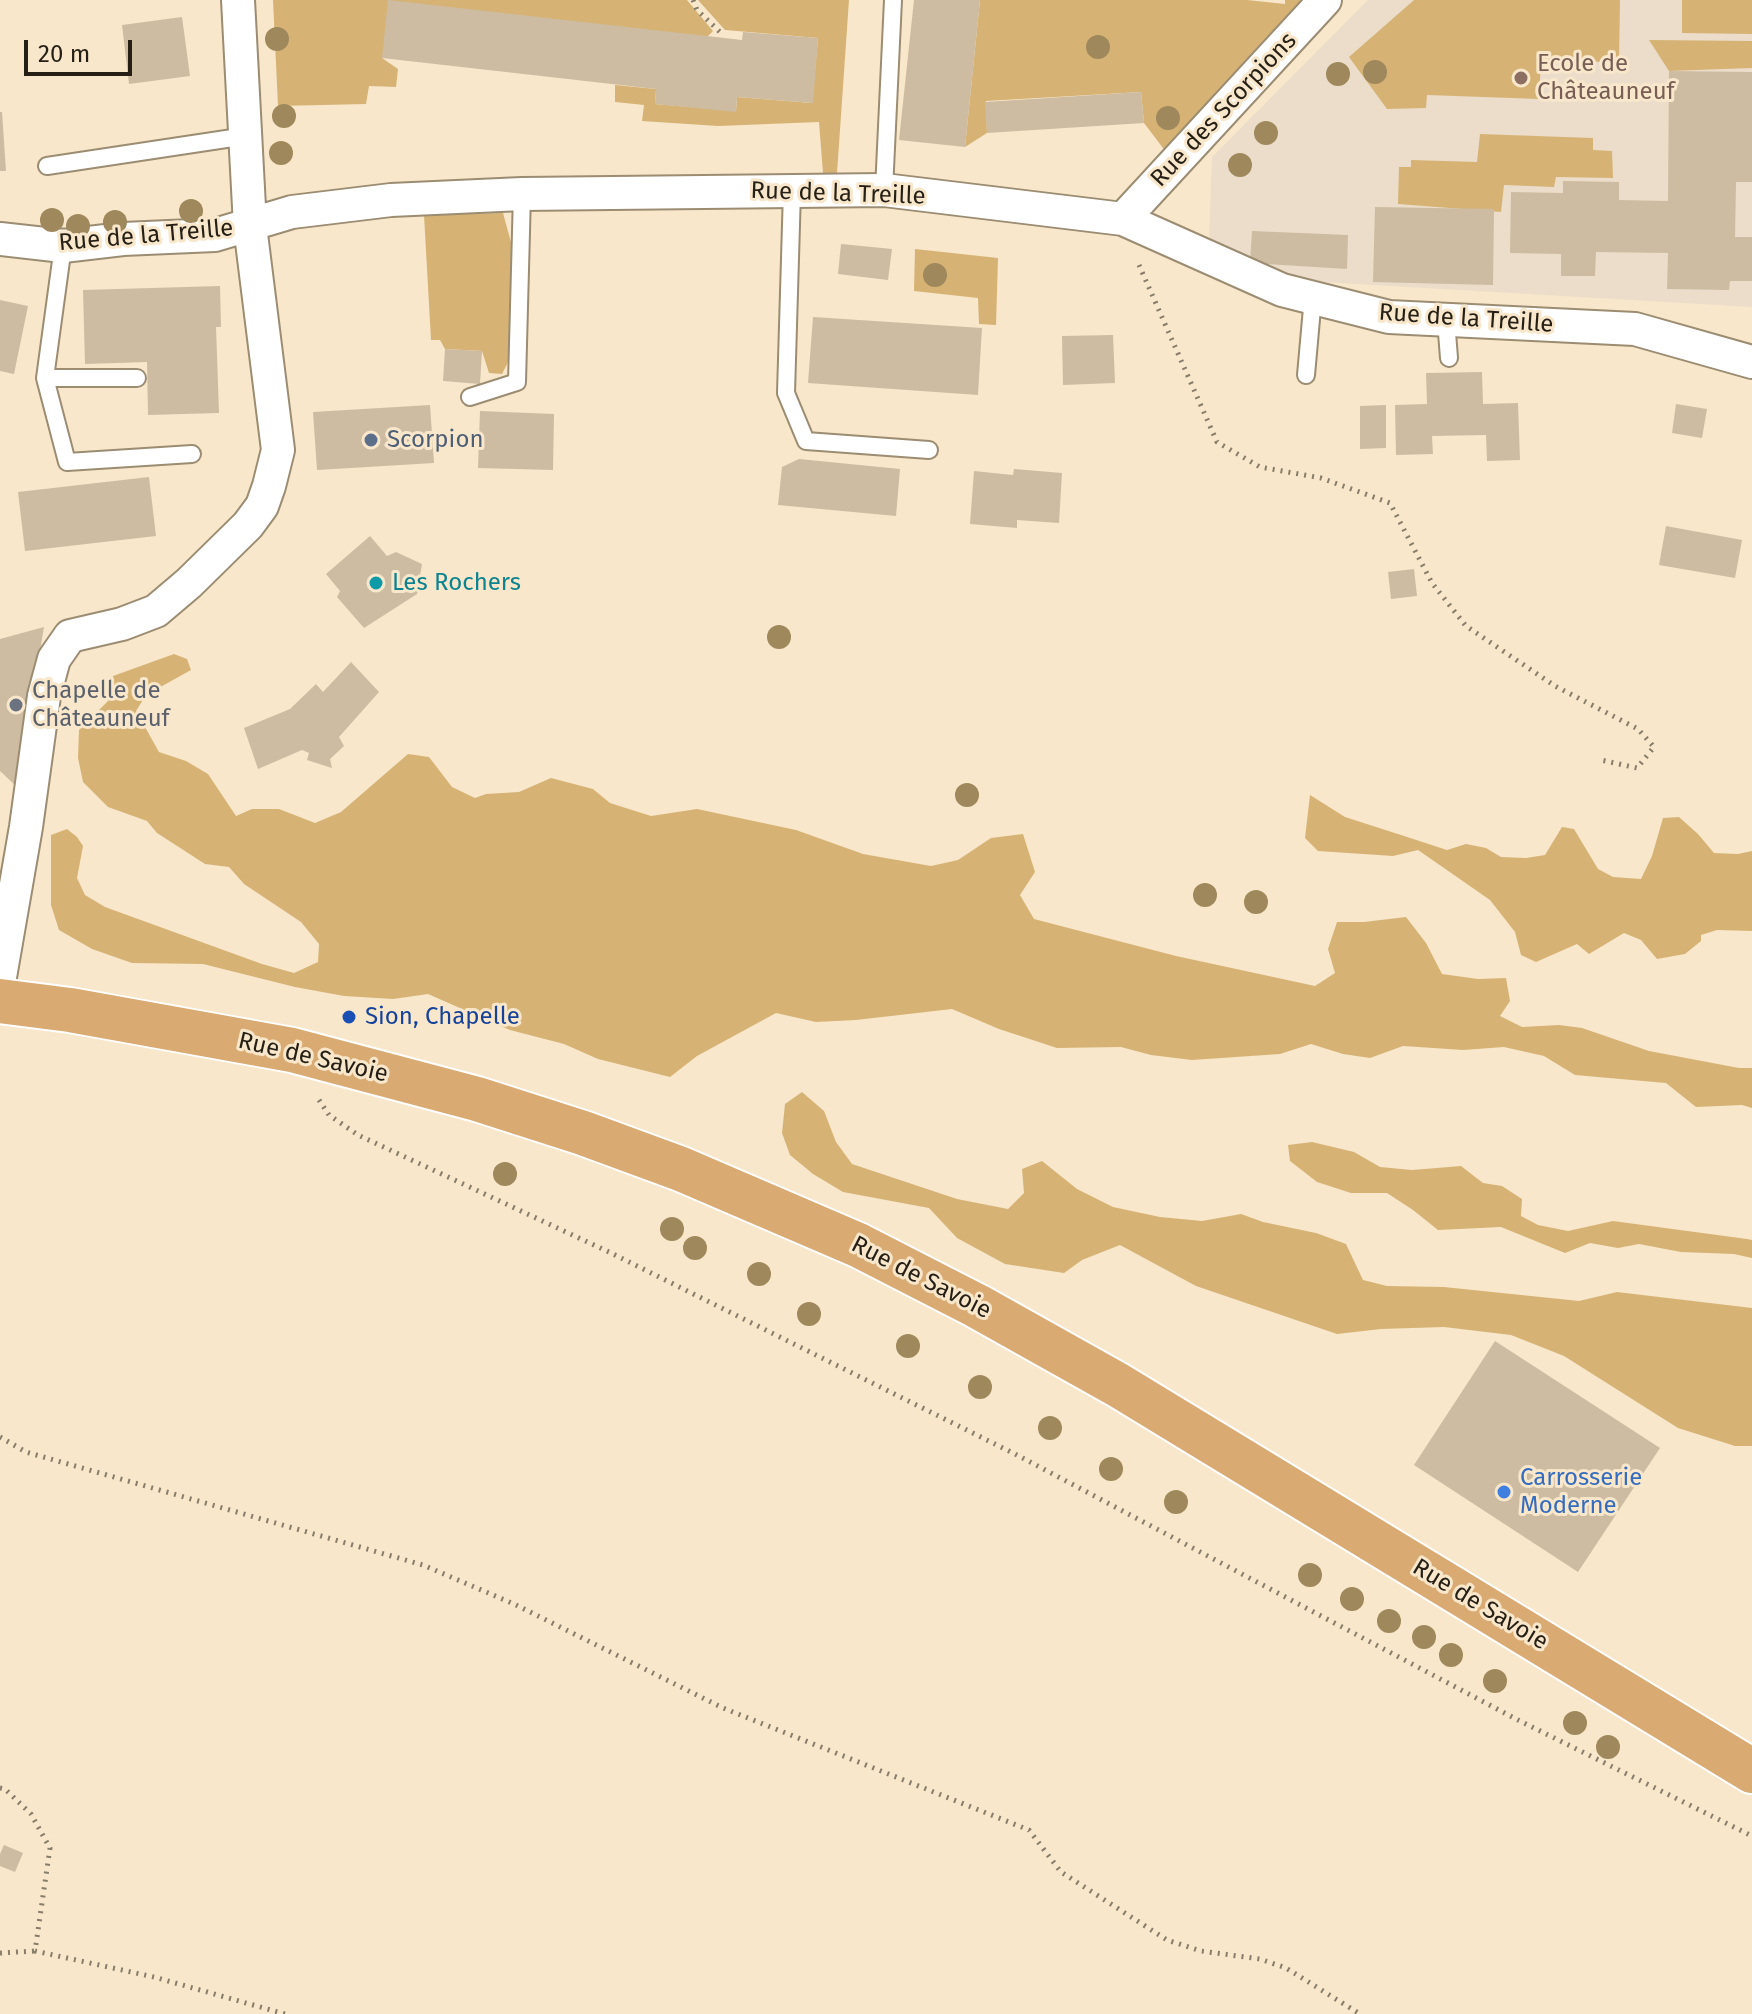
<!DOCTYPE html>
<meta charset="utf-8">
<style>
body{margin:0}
#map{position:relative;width:1752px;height:2014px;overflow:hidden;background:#f8e7cb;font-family:"Fira Sans",sans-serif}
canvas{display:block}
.scale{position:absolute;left:24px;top:40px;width:108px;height:36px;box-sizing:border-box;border:4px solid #251f15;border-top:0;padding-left:10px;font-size:24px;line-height:28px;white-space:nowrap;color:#251f15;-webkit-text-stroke:6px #f8e7cb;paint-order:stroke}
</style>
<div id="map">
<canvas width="1752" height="2014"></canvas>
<div class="scale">20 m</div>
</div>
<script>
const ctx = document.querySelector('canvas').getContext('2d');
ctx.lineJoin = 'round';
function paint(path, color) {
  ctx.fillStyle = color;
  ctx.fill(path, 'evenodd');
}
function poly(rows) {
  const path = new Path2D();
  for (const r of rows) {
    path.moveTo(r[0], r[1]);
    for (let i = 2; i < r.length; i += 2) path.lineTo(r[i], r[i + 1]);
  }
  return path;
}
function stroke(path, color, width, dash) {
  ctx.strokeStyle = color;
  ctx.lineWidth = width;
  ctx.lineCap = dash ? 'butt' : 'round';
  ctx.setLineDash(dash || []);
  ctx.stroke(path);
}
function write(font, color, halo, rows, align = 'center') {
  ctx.font = font + ' "Fira Sans",sans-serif';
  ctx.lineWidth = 6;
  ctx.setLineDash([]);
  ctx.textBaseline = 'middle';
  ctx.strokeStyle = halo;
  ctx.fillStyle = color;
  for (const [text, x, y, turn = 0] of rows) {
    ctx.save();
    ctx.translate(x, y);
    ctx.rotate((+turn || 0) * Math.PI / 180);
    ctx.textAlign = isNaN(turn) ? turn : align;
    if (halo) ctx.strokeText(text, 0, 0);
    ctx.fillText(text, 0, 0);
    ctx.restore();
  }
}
paint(poly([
 [1368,0,1752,0,1752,307,1288,280,1209,241,1212,157]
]), '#ebddca');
paint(poly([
 [273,0,687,0,713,31,708,36,382,58,398,69,396,87,369,86,366,104,278,106],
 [698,0,849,0,837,173,823,173,819,122,718,126,642,121,644,105,615,102,615,85,656,89,655,104,736,111,737,97,812,103,818,38,725,30],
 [980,0,1247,0,1285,4,1285,0,1306,0,1166,152,1144,123,1141,92,986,101,987,133,965,147],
 [1414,0,1620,0,1619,62,1541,61,1539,99,1427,95,1426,108,1387,109,1349,57],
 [1682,0,1752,0,1752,34,1682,33],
 [1649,40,1752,41,1752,68,1669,71],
 [1480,134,1593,138,1593,150,1612,151,1613,178,1556,177,1554,187,1504,185,1501,212,1398,204,1399,167,1411,167,1411,160,1477,162],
 [503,213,512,246,516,249,509,360,502,374,489,373,482,351,445,349,440,340,431,340,424,215],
 [915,249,998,258,996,325,979,324,978,298,914,291],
 [174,654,187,659,191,670,146,695,136,711,159,752,186,761,208,774,236,816,252,809,279,809,315,823,341,812,408,754,429,757,452,787,475,798,486,794,519,792,551,778,593,789,610,803,651,816,697,809,796,830,863,854,931,866,958,860,991,838,1023,834,1035,872,1020,895,1034,919,1176,956,1315,986,1335,973,1328,949,1337,922,1364,922,1406,917,1426,943,1442,974,1478,979,1506,978,1510,1001,1500,1016,1522,1027,1559,1025,1582,1028,1649,1051,1739,1068,1752,1068,1752,1108,1742,1105,1696,1107,1666,1083,1575,1075,1544,1056,1504,1047,1463,1050,1403,1046,1370,1058,1343,1054,1311,1044,1280,1054,1192,1060,1151,1055,1121,1047,1057,1048,999,1029,952,1009,856,1020,816,1022,776,1013,697,1056,670,1077,598,1059,564,1044,510,1030,428,994,393,999,344,996,295,987,203,964,132,963,92,949,59,930,51,905,51,835,67,829,77,837,83,846,77,878,85,895,105,907,262,964,294,973,318,962,319,944,301,922,244,884,229,867,205,864,157,833,147,821,108,807,83,782,78,758,79,730,110,699,113,676],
 [1310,795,1345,817,1401,835,1447,850,1466,844,1486,848,1501,857,1526,858,1545,855,1562,827,1574,829,1598,869,1613,877,1641,879,1652,856,1663,818,1679,817,1698,834,1714,853,1738,854,1752,851,1752,931,1717,930,1701,935,1701,941,1685,954,1657,959,1641,940,1624,933,1589,954,1577,944,1536,962,1521,955,1515,932,1490,900,1418,850,1393,856,1318,851,1305,838],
 [802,1092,824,1111,836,1142,852,1164,957,1199,1008,1209,1024,1193,1022,1169,1042,1161,1077,1189,1113,1207,1160,1217,1202,1221,1241,1214,1263,1222,1316,1233,1346,1244,1363,1280,1387,1286,1444,1287,1579,1301,1617,1292,1752,1308,1752,1446,1735,1446,1678,1428,1564,1356,1511,1335,1444,1327,1381,1329,1337,1334,1196,1286,1120,1245,1082,1260,1064,1273,1005,1264,957,1238,929,1208,843,1192,813,1174,790,1155,782,1133,785,1104],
 [1312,1142,1354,1152,1380,1167,1412,1170,1461,1166,1483,1183,1502,1186,1522,1199,1521,1216,1538,1225,1568,1231,1613,1221,1747,1239,1752,1240,1752,1258,1734,1254,1681,1252,1639,1244,1618,1248,1590,1243,1565,1253,1501,1227,1438,1230,1413,1210,1387,1193,1351,1193,1317,1182,1290,1161,1288,1145]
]), '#d6b375');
paint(poly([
 [388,0,742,40,743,32,818,38,813,103,737,97,736,112,655,104,656,89,382,58],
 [914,0,980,0,965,147,899,140],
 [182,17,190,76,129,84,122,25],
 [1669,71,1752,72,1752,182,1736,182,1735,237,1752,237,1752,281,1730,281,1729,290,1667,289,1668,253,1596,252,1595,276,1561,276,1561,254,1510,253,1511,192,1563,193,1563,181,1619,182,1619,200,1668,201],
 [1141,92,1144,123,987,133,985,102],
 [0,112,2,112,6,171,0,171],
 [1375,207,1494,209,1493,285,1373,282],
 [1252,231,1348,235,1347,269,1250,263],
 [841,244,892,249,888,280,838,274],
 [220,286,221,327,216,327,219,413,148,415,147,362,85,364,83,290],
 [0,300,28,306,14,374,0,371],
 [813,317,982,328,978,395,808,383],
 [1113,335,1115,383,1063,385,1062,336],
 [445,349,482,351,480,384,443,381],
 [1482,372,1483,404,1518,403,1520,460,1487,461,1486,435,1432,436,1433,454,1396,455,1395,405,1427,404,1426,373],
 [1676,404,1707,409,1702,438,1672,433],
 [430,405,434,463,317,470,313,412],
 [1386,405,1386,448,1360,449,1360,406],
 [480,411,554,414,553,470,478,468],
 [799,459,900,469,896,516,778,505,782,467],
 [1014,469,1062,473,1059,523,1017,520,1017,528,970,524,974,471,1013,475],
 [149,477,156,536,25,551,18,492],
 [1666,526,1742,540,1735,578,1659,565],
 [370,536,387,556,396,552,422,564,417,594,364,628,337,597,340,591,326,574],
 [1414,569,1417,596,1391,599,1388,572],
 [44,627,17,787,0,771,0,639],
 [351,662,379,692,339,737,344,746,330,759,332,768,307,760,309,753,302,750,258,769,244,728,290,709,316,684,323,692],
 [1495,1341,1660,1448,1578,1572,1414,1465],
 [4,1845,23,1853,15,1872,0,1866,0,1854]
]), '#cdbca1');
const lane = poly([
 [47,166,246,136],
 [884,190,893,0],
 [792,191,786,393,806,441,929,450],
 [63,246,45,378,67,462,192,454],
 [1446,320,1449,358],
 [1306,375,1313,297],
 [45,378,137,378],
 [470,397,517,382,522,194]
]);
const street = poly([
 [1123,219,1325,0],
 [0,239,63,246,123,239,215,235,292,212,391,200,522,194,884,190,1123,219,1282,290,1389,317,1635,329,1752,362],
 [0,977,26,827,44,696,54,659,70,636,122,624,156,611,189,583,248,525,262,506,269,486,278,450,250,226,238,0]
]);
const primary = poly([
 [0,1001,70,1010,292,1050,477,1099,583,1133,681,1169,858,1245,977,1306,1118,1385,1752,1771]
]);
stroke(lane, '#9b8c72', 20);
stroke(street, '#9b8c72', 36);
stroke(primary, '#fff', 48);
stroke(poly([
 [693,0,697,10,720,32],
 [1139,265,1217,442,1260,467,1321,478,1390,503,1432,583,1466,626,1555,686,1638,729,1654,747,1637,768,1601,760],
 [319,1100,329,1115,358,1135,609,1252,1015,1454,1516,1719,1752,1836],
 [0,1437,26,1452,423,1565,514,1604,723,1708,1029,1830,1061,1872,1167,1940,1201,1951,1260,1959,1286,1968,1360,2014],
 [0,1788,5,1789,31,1814,50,1848,35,1951,154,1977,285,2014],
 [0,1953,35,1951]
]), '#887d6b', 5, [2, 6]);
stroke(lane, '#fff', 16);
stroke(street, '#fff', 32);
stroke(primary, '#daaa73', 44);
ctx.fillStyle = '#9f885b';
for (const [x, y] of [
 [277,39],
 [1098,47],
 [1375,72],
 [1338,74],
 [284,116],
 [1168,118],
 [1266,133],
 [281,153],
 [1240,165],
 [191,211],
 [52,220],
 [115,222],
 [78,226],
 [935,275],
 [779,637],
 [967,795],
 [1205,895],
 [1256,902],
 [505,1174],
 [672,1229],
 [695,1248],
 [759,1274],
 [809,1314],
 [908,1346],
 [980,1387],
 [1050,1428],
 [1111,1469],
 [1176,1502],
 [1310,1575],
 [1352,1599],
 [1389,1621],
 [1424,1637],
 [1451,1655],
 [1495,1681],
 [1575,1723],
 [1608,1747]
]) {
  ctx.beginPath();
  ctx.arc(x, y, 12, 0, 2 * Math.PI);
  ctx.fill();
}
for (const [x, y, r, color] of [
 [1521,78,8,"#8d6e63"],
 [371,440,8,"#5c6f8a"],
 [376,583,8,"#0f9aa8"],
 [16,705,8,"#6b7280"],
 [349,1017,8,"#1a4fb4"],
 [1504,1492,8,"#3f7fe0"]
]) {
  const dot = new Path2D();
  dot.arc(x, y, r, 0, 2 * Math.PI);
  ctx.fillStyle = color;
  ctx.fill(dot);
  stroke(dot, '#f8e7cb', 3);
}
write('24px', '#785e54', '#f8e7cb', [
 ["Ecole de",1537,64],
 ["Châteauneuf",1537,92]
], 'left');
write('24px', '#251f15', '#f8e7cb', [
 ["Rue des Scorpions",1224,110,-47],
 ["Rue de la Treille",838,194,2],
 ["Rue de la Treille",146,236,-5],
 ["Rue de la Treille",1466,319,4],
 ["Rue de Savoie",313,1058,13],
 ["Rue de Savoie",921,1278,27],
 ["Rue de Savoie",1480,1605,31]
]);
write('24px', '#4e5e75', '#f8e7cb', [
 ["Scorpion",387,440]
], 'left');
write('24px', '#0d838f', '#f8e7cb', [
 ["Les Rochers",392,583]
], 'left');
write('24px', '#5b616d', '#f8e7cb', [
 ["Chapelle de",32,691],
 ["Châteauneuf",32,719]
], 'left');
write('24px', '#164399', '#f8e7cb', [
 ["Sion, Chapelle",365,1017]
], 'left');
write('24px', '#366cbe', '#f8e7cb', [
 ["Carrosserie",1520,1478],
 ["Moderne",1520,1506]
], 'left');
</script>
